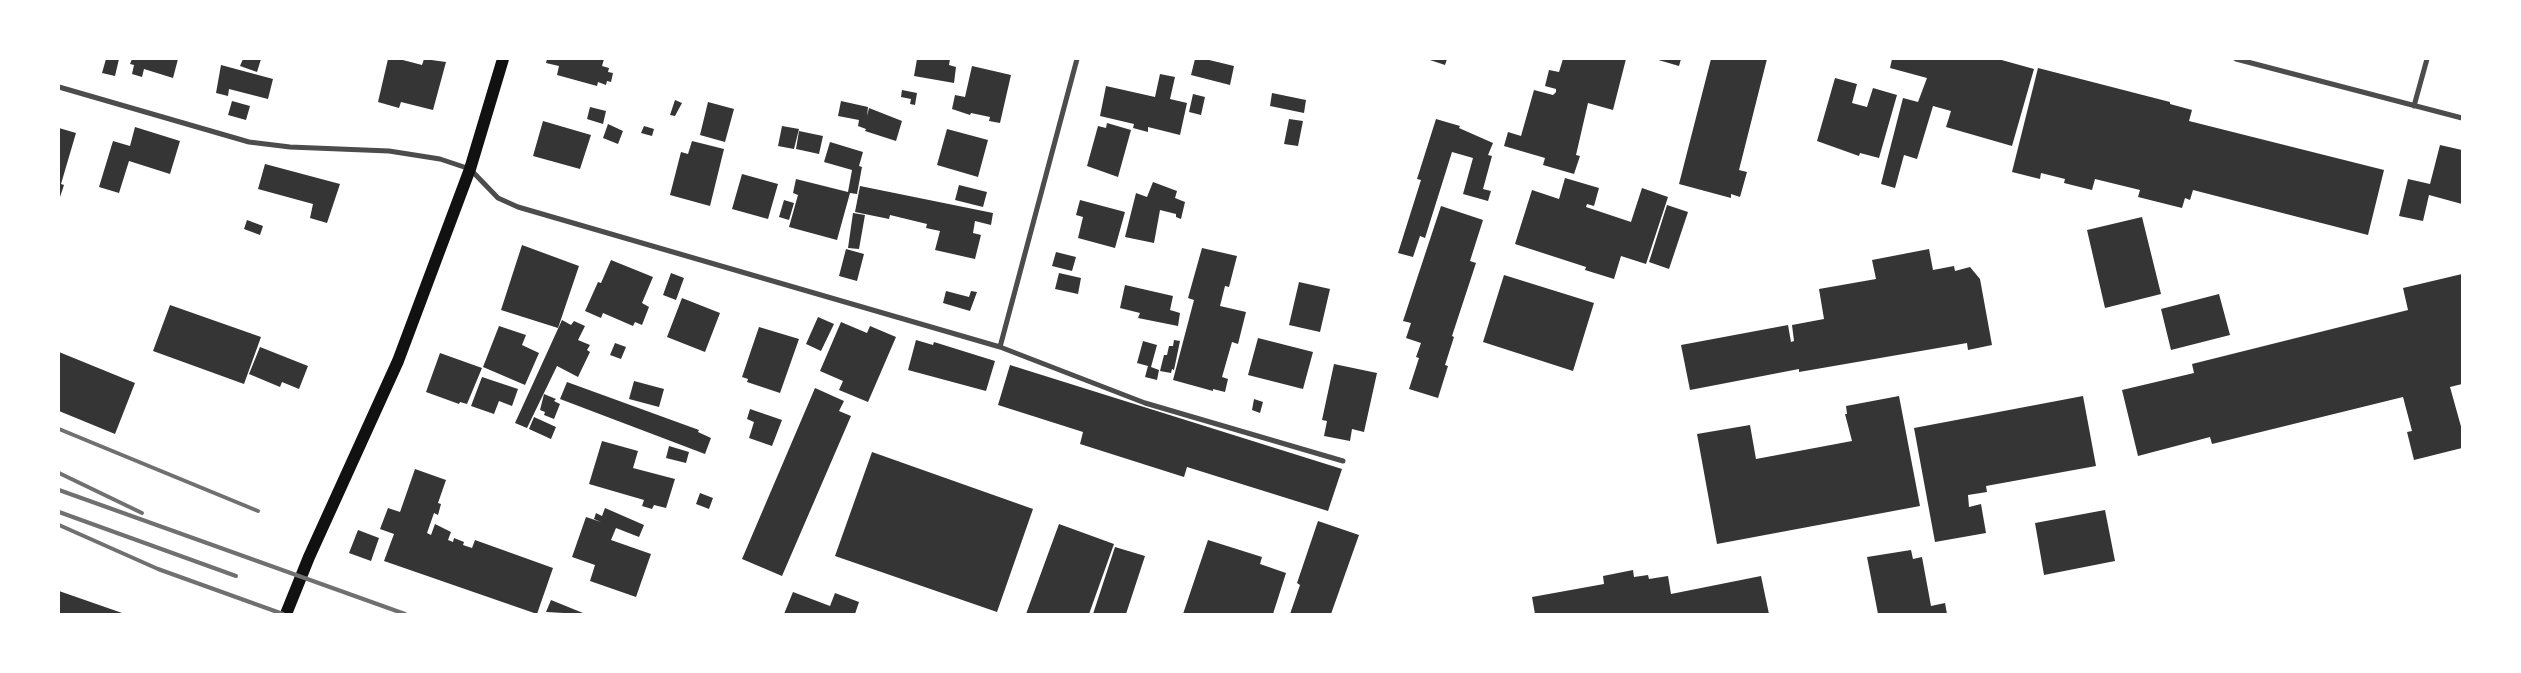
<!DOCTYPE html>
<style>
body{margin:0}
#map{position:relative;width:2521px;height:673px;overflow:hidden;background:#fff;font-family:Arial,sans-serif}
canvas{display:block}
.frame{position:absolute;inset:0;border:60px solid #fff;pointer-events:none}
</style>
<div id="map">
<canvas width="2521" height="673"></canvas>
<div class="frame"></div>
</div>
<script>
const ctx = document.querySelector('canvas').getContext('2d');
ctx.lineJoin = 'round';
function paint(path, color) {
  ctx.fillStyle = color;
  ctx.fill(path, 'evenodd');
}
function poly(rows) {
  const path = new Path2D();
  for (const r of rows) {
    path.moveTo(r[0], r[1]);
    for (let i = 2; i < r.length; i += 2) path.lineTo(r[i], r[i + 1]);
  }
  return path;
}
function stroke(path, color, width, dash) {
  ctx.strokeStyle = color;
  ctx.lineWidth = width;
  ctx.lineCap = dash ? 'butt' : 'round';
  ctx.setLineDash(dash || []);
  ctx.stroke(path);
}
paint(poly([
 [106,59,119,59,115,76,102,73],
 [132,59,178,59,173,78,144,69,142,77,132,74,134,65,130,64],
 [243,59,261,59,257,72,240,66],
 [388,59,399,59,422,65,424,59,446,62,433,110,401,102,399,108,378,102],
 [547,59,604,59,602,66,609,68,608,72,613,73,611,82,607,81,606,85,598,82,597,86,557,75,559,66,546,63],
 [917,59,950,59,949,65,956,67,954,83,914,76],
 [1195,59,1205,59,1234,66,1230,85,1191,75],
 [1427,59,1447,59,1445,65],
 [1563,59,1626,59,1613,110,1588,103,1576,155,1580,156,1574,174,1543,165,1545,158,1504,146,1508,132,1521,136,1534,90,1553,95,1556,92,1556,89,1545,86,1549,70,1559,72],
 [1655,59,1681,59,1679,66],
 [1711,59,1767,59,1739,170,1747,172,1740,197,1731,194,1731,198,1679,184],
 [1892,59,1998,59,2034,69,2012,146,1946,127,1951,111,1933,106,1917,159,1904,155,1895,188,1881,184,1903,98,1918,102,1927,78,1890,68],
 [221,65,273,79,268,99,229,89,228,96,216,93],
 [972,66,1011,75,1000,123,989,121,990,117,971,113,970,115,952,109,955,95,965,97],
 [2038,68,2170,102,2170,104,2192,110,2189,121,2384,170,2368,235,2193,190,2190,200,2185,198,2182,208,2138,197,2140,190,2095,179,2092,190,2064,183,2065,179,2041,173,2040,179,2012,172],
 [1160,74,1175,77,1170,99,1187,103,1180,135,1148,127,1148,132,1133,128,1134,124,1100,116,1106,86,1155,97],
 [1835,78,1857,84,1852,103,1867,107,1873,88,1897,95,1879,158,1860,153,1859,156,1817,141],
 [902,90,917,93,915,105,910,104,911,99,901,97],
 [1272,93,1306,100,1304,113,1270,106],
 [1193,94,1205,97,1201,115,1189,112],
 [675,100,682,103,675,116,670,115],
 [232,101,250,106,246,120,228,115],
 [841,101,868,107,867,116,869,108,902,121,896,141,865,131,866,129,858,126,859,120,838,116],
 [708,102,734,109,725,142,700,135],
 [590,107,606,111,603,124,587,119],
 [1289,119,1303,121,1298,146,1284,144],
 [1436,119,1460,126,1459,128,1493,143,1488,155,1492,156,1483,189,1491,191,1488,201,1463,194,1473,158,1452,152,1425,238,1420,236,1413,257,1398,253,1421,180,1417,179],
 [543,121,591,135,580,169,533,156],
 [1107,123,1131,130,1118,177,1087,166,1098,126,1106,128],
 [608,124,623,131,618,144,603,138],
 [644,126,654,129,652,136,641,133],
 [782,126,799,129,794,149,778,146],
 [135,127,180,141,170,174,129,161,119,193,99,187,113,141,130,146],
 [59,128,76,133,61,184,64,185,59,200],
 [947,129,988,140,978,177,937,165],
 [799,131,823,136,819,154,796,149],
 [692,141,724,149,710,206,670,195,681,152,688,154],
 [830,142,863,152,859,166,862,167,857,194,850,193,837,240,789,227,798,195,793,193,796,179,848,192,852,170,824,162],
 [2440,145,2462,150,2462,204,2429,195,2423,221,2399,216,2408,179,2430,184],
 [265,164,340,184,327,223,310,218,313,204,258,189],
 [742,174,778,184,768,219,732,209],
 [1565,178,1599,188,1594,206,1587,204,1586,207,1631,222,1642,188,1668,197,1646,264,1621,256,1614,279,1585,270,1586,267,1515,244,1532,190,1559,199],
 [1153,182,1177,191,1175,198,1185,202,1181,219,1176,217,1176,214,1160,210,1154,243,1125,237,1136,193,1147,197],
 [959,185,987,192,983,207,955,200],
 [860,186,993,213,991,225,975,221,973,233,981,235,975,259,935,250,940,231,926,228,927,224,890,215,889,219,855,212],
 [784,200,794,203,789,220,779,217],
 [1080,200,1125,212,1115,248,1078,238,1083,217,1076,215],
 [1667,205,1688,212,1669,269,1649,262],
 [1441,206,1483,220,1470,261,1476,263,1452,336,1454,337,1445,365,1448,366,1438,398,1409,389,1419,358,1416,357,1421,343,1406,338,1411,323,1403,321],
 [853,213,865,215,859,249,848,248],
 [2142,217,2161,294,2105,308,2087,230],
 [247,220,263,226,260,235,244,229],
 [522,245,579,266,558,328,501,310],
 [1202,248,1237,256,1229,287,1225,286,1220,306,1246,312,1238,344,1232,342,1222,377,1228,379,1225,392,1213,389,1213,391,1173,380,1194,300,1188,298],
 [846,249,864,254,857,281,839,276],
 [1929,249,1933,270,1954,266,1955,271,1970,267,1980,279,1992,345,1968,350,1967,343,1799,372,1799,369,1690,390,1681,345,1788,325,1791,342,1794,341,1792,325,1824,319,1819,289,1876,279,1872,260],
 [1056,252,1076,257,1072,271,1052,266],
 [611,260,653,277,642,303,649,307,642,325,635,322,633,326,603,313,601,318,585,311,598,282,601,283],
 [671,273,684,278,676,300,663,295],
 [1059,273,1081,278,1078,294,1055,289],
 [2462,274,2462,384,2450,387,2462,430,2462,448,2414,460,2407,432,2412,431,2403,397,2212,444,2210,437,2138,456,2122,390,2194,373,2192,364,2408,310,2403,288],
 [1504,275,1594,303,1573,371,1483,342],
 [1299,282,1330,289,1320,332,1289,325],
 [1125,285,1173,296,1170,310,1180,313,1178,326,1138,318,1140,313,1120,308],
 [946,291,969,297,971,291,977,292,970,311,943,303],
 [2219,294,2230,335,2171,350,2161,309],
 [682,298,720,313,705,352,667,337],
 [170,305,261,337,244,384,153,351],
 [818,317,834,324,821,351,806,344],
 [562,320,571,325,574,321,585,326,578,340,590,345,587,350,590,352,578,377,557,366,527,428,515,423],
 [841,322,867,333,870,326,896,337,868,402,839,390,843,381,820,371],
 [499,326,526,335,522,345,539,353,525,385,483,367],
 [759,327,799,339,780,393,747,382,748,379,742,377],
 [1258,338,1313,352,1303,389,1248,375],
 [916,340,933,345,934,342,995,361,986,391,908,370],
 [1174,340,1180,341,1174,370,1172,369,1171,373,1160,371,1164,355,1167,355,1169,346,1173,346],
 [1143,341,1157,345,1151,367,1159,370,1157,380,1145,377,1148,366,1137,363],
 [615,343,626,347,621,359,610,355],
 [260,347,308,366,299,389,282,382,280,387,249,374],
 [59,352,135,383,115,434,59,411],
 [440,353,482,368,467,404,460,402,459,404,426,392],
 [1334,364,1377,373,1364,432,1352,429,1350,441,1324,436,1327,421,1322,420],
 [1010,365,1342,469,1328,511,1187,467,1184,477,1080,444,1083,432,998,405],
 [482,377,518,389,512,406,499,401,494,414,471,406],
 [634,381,664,389,659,407,629,399],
 [567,382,699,430,698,432,711,438,705,454,560,399],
 [815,388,844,401,839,411,851,416,782,576,742,559],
 [544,394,556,399,554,401,560,404,554,419,544,415,545,412,540,410],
 [1899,396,1920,506,1717,544,1697,434,1750,425,1756,459,1852,441,1845,414,1847,414,1846,406],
 [2083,396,2096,466,1986,486,1987,492,1968,495,1969,507,1981,504,1986,533,1935,542,1914,428],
 [1254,399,1263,402,1260,413,1252,410],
 [750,409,782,420,772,446,749,438,754,422,747,419],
 [534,417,556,427,551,439,529,429],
 [602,441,638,451,633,468,675,479,666,508,654,505,652,509,642,506,644,500,589,484],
 [669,446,689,452,686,463,666,458],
 [872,452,1033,509,997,612,835,556],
 [415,469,446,480,438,503,441,504,438,515,434,513,427,533,431,535,435,524,451,532,448,540,453,542,454,538,464,542,463,545,472,548,475,540,553,568,537,614,384,561,394,534,380,529,388,508,400,512],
 [700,493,713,498,709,509,696,504],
 [605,508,644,525,639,537,616,528,611,540,651,554,636,597,590,581,595,565,572,557,586,517,601,522,594,519,596,513,602,516],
 [2105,510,2115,561,2044,575,2035,523],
 [1318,521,1359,535,1331,614,1290,614,1300,585,1297,583],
 [1059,524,1114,544,1089,614,1026,614],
 [358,530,379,538,371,561,349,553],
 [1208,540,1262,557,1260,564,1286,573,1273,614,1183,614],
 [1115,547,1145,556,1126,614,1093,614],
 [1911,550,1913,559,1922,557,1931,606,1945,603,1947,614,1878,614,1867,557],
 [1633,570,1634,577,1648,575,1649,579,1668,576,1671,594,1761,576,1769,614,1535,614,1532,597,1604,584,1603,576],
 [59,591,125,614,59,614],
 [793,592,830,606,835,593,859,602,855,614,784,614],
 [551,600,583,613,582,614,546,612]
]), '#353535');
stroke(poly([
 [2236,59,2462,118],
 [59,87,249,142,290,147,389,151,440,159,470,169,498,198,518,207,1000,347,1145,403,1343,461],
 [2414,106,2427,59],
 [1000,347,1077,59]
]), '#4c4c4c', 5);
stroke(poly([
 [286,614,309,557,398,361,470,169,503,59]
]), '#111', 12);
stroke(poly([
 [59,429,258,511],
 [59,473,142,513],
 [59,490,405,614],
 [59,512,236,576],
 [59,525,158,569,283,614]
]), '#707070', 4);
</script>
